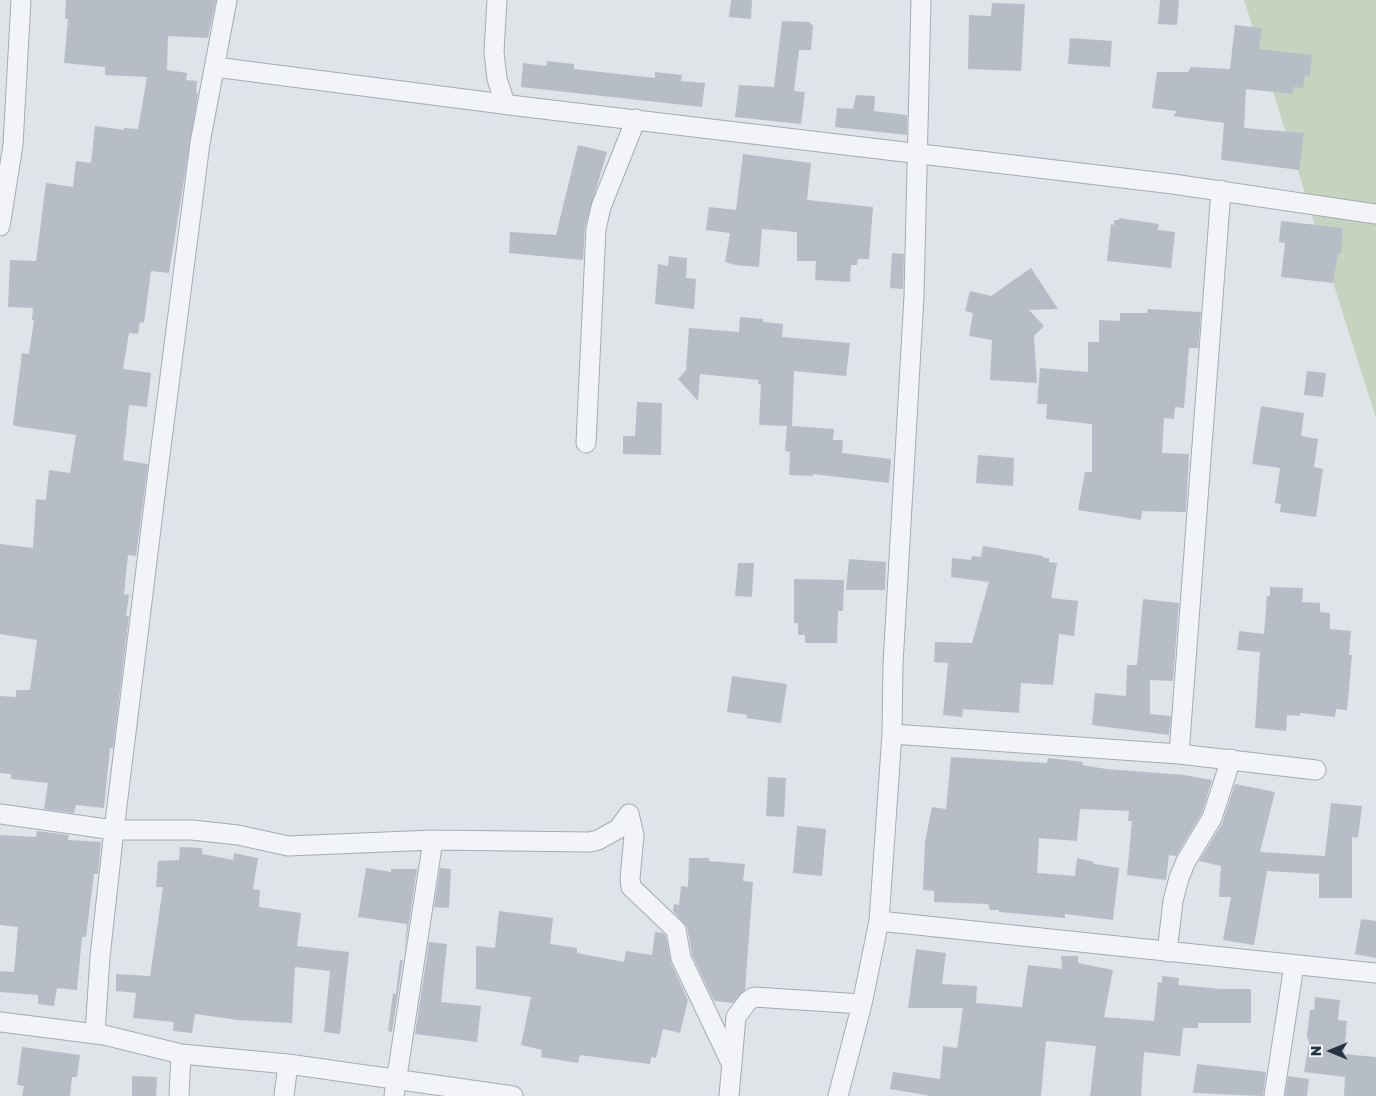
<!DOCTYPE html>
<style>
body{margin:0}
#map{position:relative;width:1376px;height:1096px;overflow:hidden;background:#dfe4e9;font-family:"Golos Text",sans-serif}
canvas{display:block}
.north{position:absolute;left:1306px;top:1026px;width:50px;height:50px;-webkit-text-stroke:4px #eff3f7;paint-order:stroke;rotate:270deg;font-size:14px;font-weight:700;line-height:20px;text-align:center;color:#263342}
.north::after{content:'';display:block;margin:auto;width:18px;height:22px;background:#263342;clip-path:polygon(50% 0,100% 100%,50% 72%,0 100%)}
</style>
<div id="map">
<canvas width="1376" height="1096"></canvas>
<div class="north">N</div>
</div>
<script>
const ctx = document.querySelector('canvas').getContext('2d');
ctx.lineJoin = 'round';
function paint(path, color) {
  ctx.fillStyle = color;
  ctx.fill(path, 'evenodd');
}
function poly(rows) {
  const path = new Path2D();
  for (const r of rows) {
    path.moveTo(r[0], r[1]);
    for (let i = 2; i < r.length; i += 2) path.lineTo(r[i], r[i + 1]);
  }
  return path;
}
function stroke(path, color, width, dash) {
  ctx.strokeStyle = color;
  ctx.lineWidth = width;
  ctx.lineCap = dash ? 'butt' : 'round';
  ctx.setLineDash(dash || []);
  ctx.stroke(path);
}
paint(poly([
 [1244,0,1376,0,1376,419,1373,409]
]), '#c6d4bf');
paint(poly([
 [66,0,216,0,208,38,168,36,167,70,187,73,186,80,197,81,196,92,198,93,169,273,151,271,144,323,140,322,138,334,129,333,123,369,151,373,147,407,129,405,123,460,148,464,136,556,128,555,124,594,129,595,126,616,129,616,113,749,110,748,104,808,76,805,74,813,44,809,48,783,11,779,11,774,0,773,0,696,16,697,16,690,30,690,37,640,0,634,0,544,33,548,36,499,46,500,49,470,70,473,76,435,15,426,13,424,22,353,29,354,34,320,32,320,33,308,8,307,10,260,36,261,46,183,73,187,76,161,91,163,95,126,124,130,124,128,138,129,147,77,105,75,105,67,64,63,68,19,65,19],
 [731,0,752,0,751,19,729,17],
 [1160,0,1179,0,1177,25,1158,24],
 [992,3,1025,4,1021,71,968,69,969,15,991,16],
 [782,21,810,22,810,24,813,25,811,50,799,50,794,91,805,92,801,124,735,117,739,85,774,87],
 [1235,25,1262,28,1259,49,1312,55,1310,76,1305,75,1303,88,1293,87,1293,94,1246,89,1244,128,1304,133,1299,170,1221,160,1224,123,1173,116,1177,111,1152,108,1157,72,1188,72,1191,67,1230,69],
 [1070,38,1112,41,1110,67,1068,64],
 [547,61,574,64,574,69,655,78,655,72,682,75,681,81,705,83,702,107,521,87,523,63,546,66],
 [856,95,875,96,874,111,907,115,907,135,835,127,837,108,853,109],
 [578,145,607,152,585,227,583,260,509,253,510,232,556,235],
 [743,154,811,163,807,200,873,207,869,259,858,259,857,265,851,265,850,282,815,280,816,261,797,261,797,232,762,229,759,267,736,265,725,262,730,233,706,230,709,207,736,210],
 [1119,218,1159,224,1158,230,1175,232,1171,268,1107,261,1111,224,1114,225,1114,220,1119,220],
 [1281,221,1343,228,1341,254,1338,253,1333,283,1281,277,1285,243,1279,242],
 [892,253,904,254,903,289,890,288],
 [669,256,687,258,686,278,696,279,694,309,655,304,658,264,668,266],
 [1031,268,1058,309,1029,310,1044,326,1034,336,1037,383,990,380,992,340,969,336,973,313,965,311,970,291,991,296],
 [1148,309,1201,312,1198,348,1189,348,1184,408,1175,407,1174,419,1164,418,1162,453,1189,454,1186,512,1142,511,1141,520,1078,510,1085,472,1092,472,1092,424,1046,419,1047,404,1037,404,1040,368,1088,372,1088,342,1099,342,1099,320,1120,321,1120,313,1147,313],
 [740,317,763,319,763,322,783,324,782,337,850,343,846,376,794,371,792,426,834,429,833,440,843,440,842,453,891,459,889,483,813,474,813,476,789,475,790,452,785,451,787,426,759,425,761,384,758,384,759,380,700,374,698,401,678,379,686,370,689,328,739,332],
 [1307,371,1326,373,1323,397,1304,395],
 [637,402,662,403,661,455,623,454,623,436,635,436],
 [1261,406,1304,413,1301,436,1318,439,1314,467,1323,469,1316,517,1280,512,1281,504,1275,503,1280,468,1252,464],
 [978,455,1014,458,1013,486,976,483],
 [983,546,1043,556,1043,558,1049,558,1049,562,1057,563,1051,598,1078,601,1074,636,1059,634,1053,685,1021,683,1019,713,963,709,962,717,943,715,948,663,934,662,935,642,972,643,989,582,951,577,952,558,971,560,972,556,981,557],
 [849,559,886,562,885,590,846,590],
 [738,563,754,563,752,597,735,596],
 [794,579,844,580,843,611,838,611,837,643,805,643,805,635,798,635,798,623,794,623],
 [1270,587,1303,588,1302,602,1320,603,1320,612,1330,613,1330,629,1351,631,1349,655,1352,655,1347,710,1336,709,1335,717,1300,713,1300,716,1287,715,1286,731,1255,728,1260,652,1237,650,1239,631,1264,634,1267,596,1270,596],
 [1143,599,1179,603,1173,681,1150,680,1150,714,1171,716,1169,735,1092,725,1095,693,1126,696,1127,665,1137,665],
 [732,676,787,684,781,723,746,718,747,715,727,712],
 [951,757,1047,763,1048,758,1083,762,1082,765,1106,769,1184,775,1212,780,1202,813,1176,856,1169,855,1166,880,1127,875,1132,821,1128,821,1129,811,1080,809,1077,841,1039,838,1037,873,1075,876,1077,858,1094,862,1094,864,1119,868,1113,920,1065,914,1065,918,999,912,999,910,990,910,988,904,934,902,934,891,923,890,925,842,932,807,946,809],
 [768,777,786,778,784,817,766,816],
 [1235,784,1275,792,1260,852,1325,856,1331,803,1362,806,1358,838,1352,837,1352,898,1319,898,1319,874,1267,871,1254,945,1223,940,1231,897,1219,897,1221,866,1199,861,1222,824],
 [797,826,826,829,822,876,793,873],
 [37,831,69,835,68,840,101,842,98,874,94,874,86,937,82,937,77,990,57,988,54,1006,38,1004,38,995,0,992,0,971,14,972,18,927,0,925,0,835,36,837],
 [180,847,202,848,202,854,233,860,234,853,258,858,253,889,260,890,259,907,301,913,297,946,349,952,340,1034,324,1032,330,971,295,967,292,1023,238,1020,195,1014,192,1033,173,1031,174,1022,133,1018,136,993,116,991,116,974,150,976,163,887,156,887,158,861,179,860],
 [689,858,709,858,709,861,745,864,743,881,753,882,745,990,733,1003,714,1001,692,955,687,927,673,911,674,904,679,905,681,886,688,887],
 [366,868,391,872,391,869,417,869,404,956,407,924,358,917],
 [440,868,451,869,449,908,434,907],
 [499,911,553,918,550,944,577,948,577,953,624,962,626,951,652,955,655,932,663,933,666,936,671,963,688,1000,680,1033,663,1029,656,1058,651,1057,650,1064,580,1055,578,1063,541,1057,542,1050,521,1045,531,997,476,989,476,946,495,948],
 [1361,919,1376,921,1376,958,1355,954],
 [429,942,447,944,441,1002,481,1006,477,1042,415,1034],
 [916,949,946,953,942,984,977,986,976,1003,1022,1007,1028,965,1062,969,1061,956,1078,956,1078,963,1113,970,1104,1017,1154,1021,1158,982,1162,983,1162,976,1179,978,1178,985,1221,989,1251,989,1251,1023,1198,1023,1198,1028,1183,1028,1180,1056,1144,1052,1141,1096,1090,1096,1096,1046,1046,1041,1041,1096,931,1096,890,1089,893,1072,940,1079,943,1046,957,1048,963,1008,908,1008],
 [400,960,403,960,392,1032,388,1031,393,993,396,994],
 [1315,997,1340,1000,1338,1020,1347,1021,1344,1054,1376,1057,1376,1096,1344,1096,1345,1077,1304,1072,1309,1043,1307,1036,1310,1010,1314,1010],
 [22,1047,80,1055,77,1077,72,1077,70,1096,22,1096,24,1086,17,1085],
 [1197,1064,1266,1072,1263,1096,1193,1093],
 [132,1076,157,1077,156,1096,132,1096],
 [1288,1076,1309,1079,1307,1096,1285,1096]
]), '#b6bdc7');
const street = poly([
 [497,0,494,52,497,79,505,103],
 [215,67,526,107,1173,184,1376,214],
 [0,226,13,145,21,0],
 [586,443,596,229,601,207,636,119],
 [892,734,1179,754,1316,770],
 [1179,754,1221,190],
 [0,814,114,830,192,830,238,835,288,846,433,840,590,842,598,840,618,829,629,814],
 [629,814,634,835,630,879,631,887,676,930,681,958,732,1065],
 [879,921,1376,973],
 [1167,952,1173,901,1179,878,1186,861,1212,818,1231,759],
 [0,1022,104,1035,181,1054,288,1064,513,1096],
 [95,1033,100,957,114,830,160,455,200,143,227,0],
 [179,1096,181,1054],
 [284,1096,288,1064],
 [394,1096,433,840],
 [729,1096,736,1017,748,1001,754,997,862,1004],
 [838,1096,862,1004,879,921,892,734,893,664,914,296,921,0],
 [1274,1096,1294,965]
]);
stroke(street, '#a4abb4', 21);
stroke(street, '#f2f4f7', 19);
</script>
